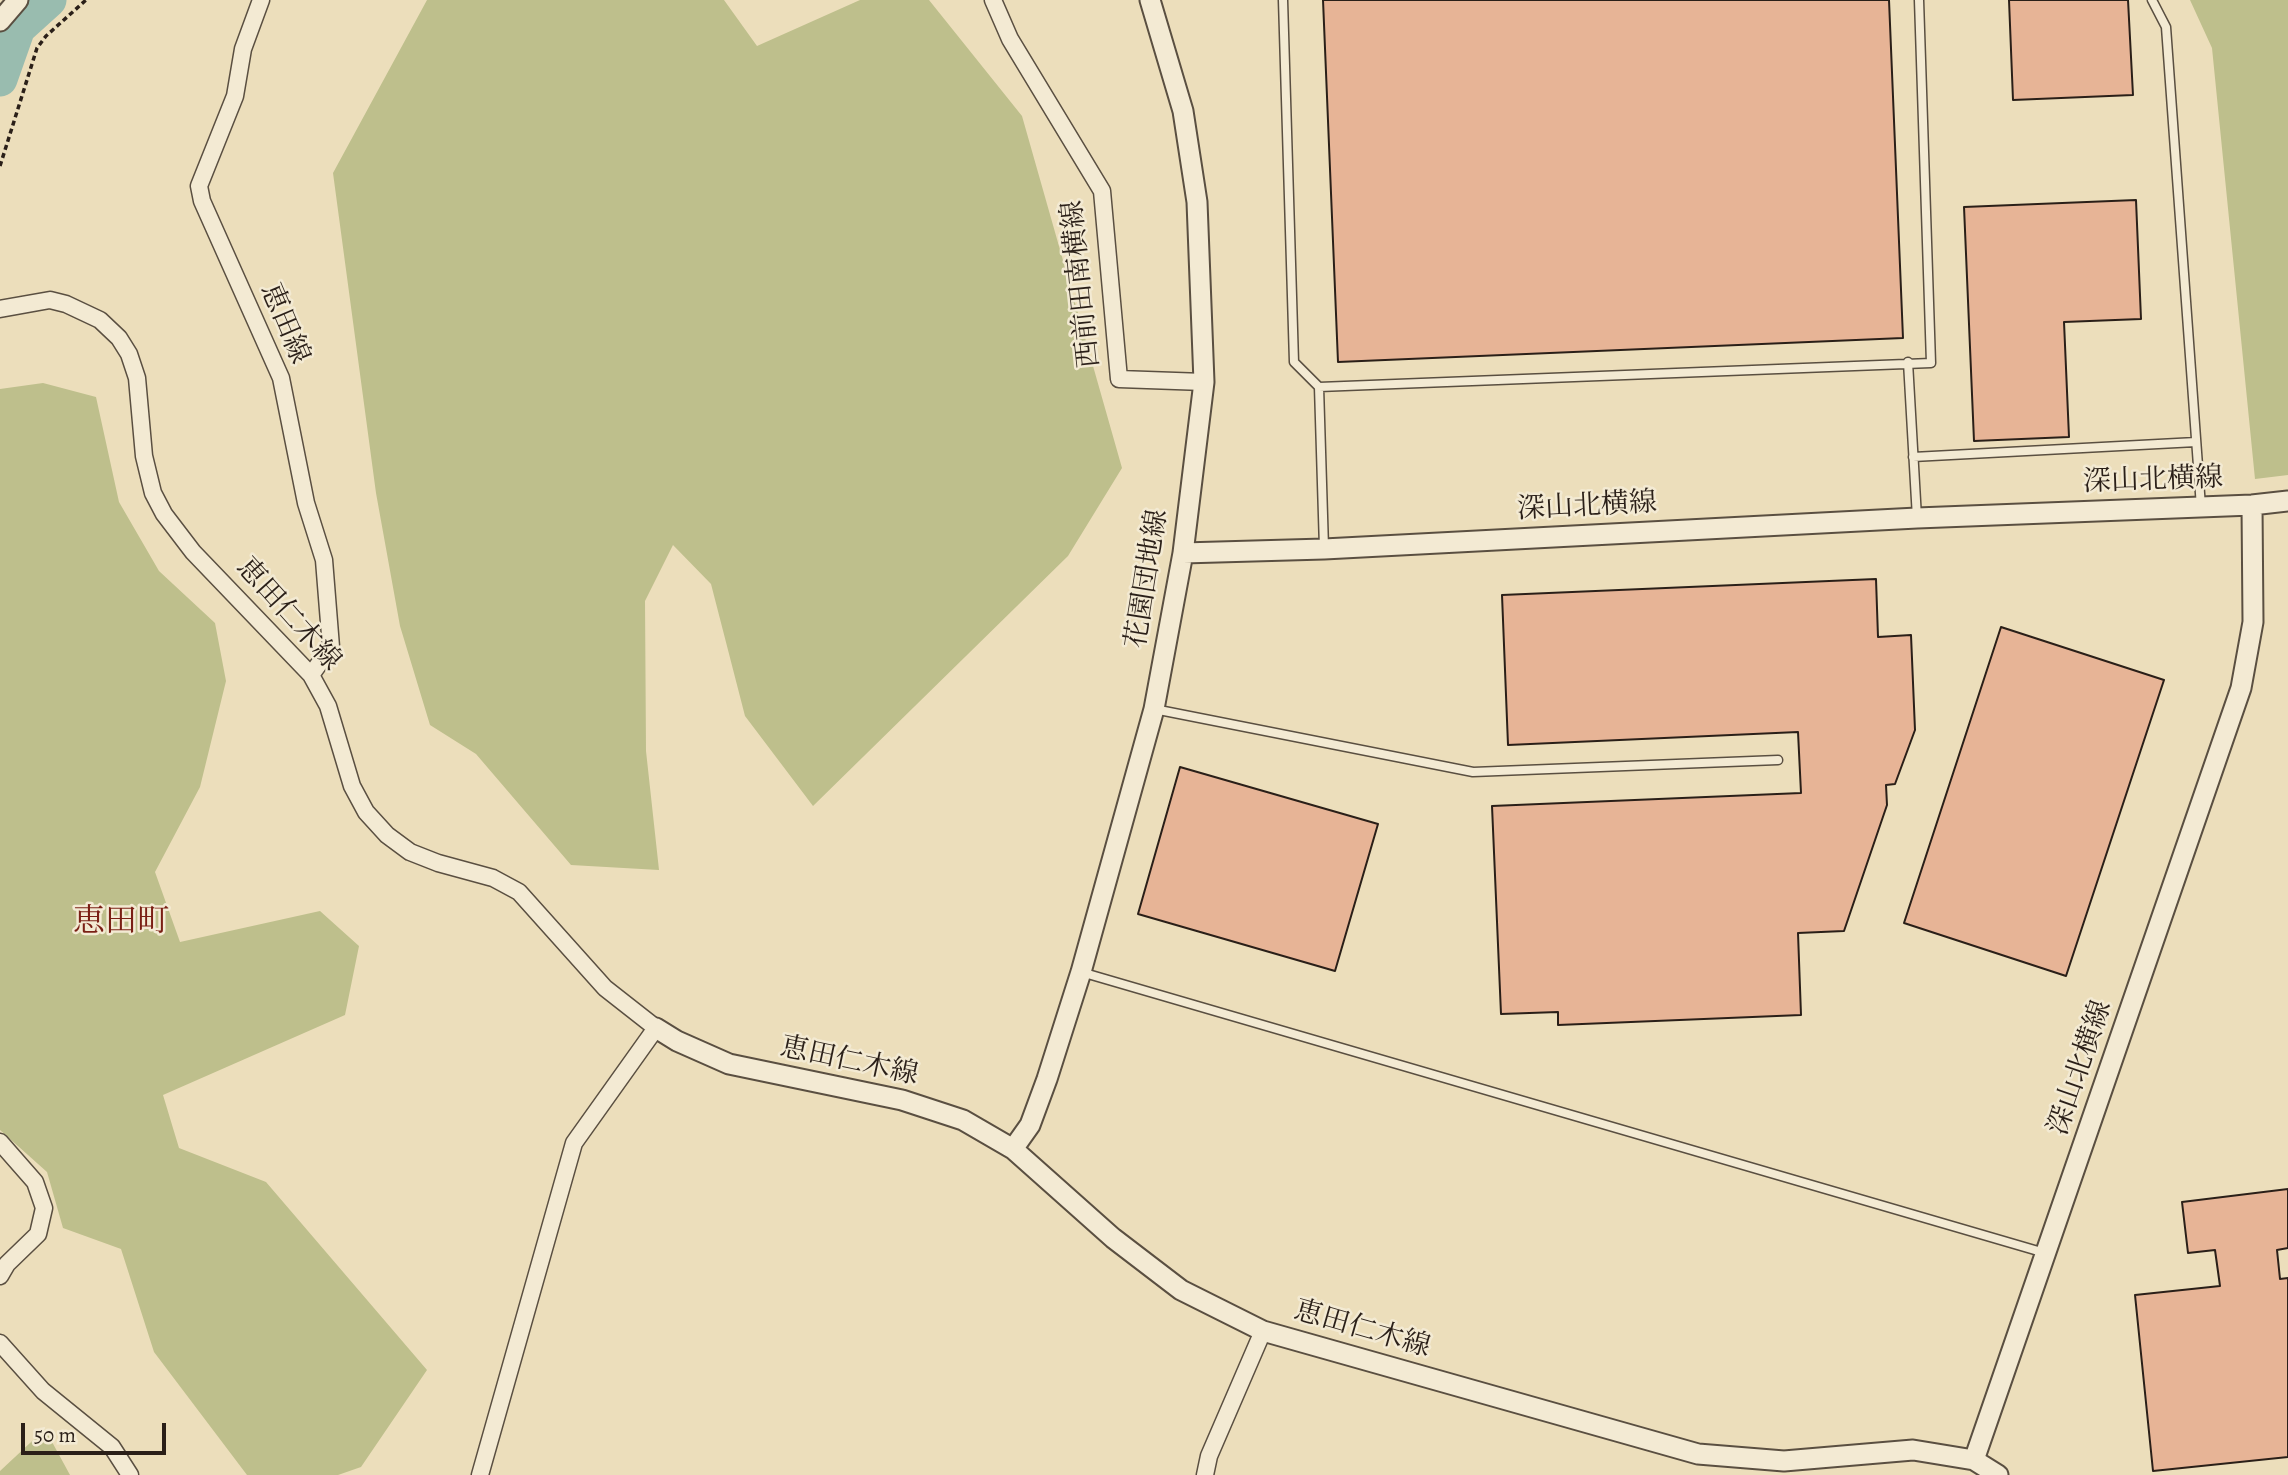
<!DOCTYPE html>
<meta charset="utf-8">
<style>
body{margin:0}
#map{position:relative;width:2288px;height:1475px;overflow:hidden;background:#ecdebb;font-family:Alegreya,serif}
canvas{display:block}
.scale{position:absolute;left:21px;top:1423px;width:145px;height:32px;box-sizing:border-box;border:4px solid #2a1f18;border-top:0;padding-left:9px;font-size:21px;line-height:24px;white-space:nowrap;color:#2a1f18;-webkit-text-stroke:5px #f3ead3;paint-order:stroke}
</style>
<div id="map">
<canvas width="2288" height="1475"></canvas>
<div class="scale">50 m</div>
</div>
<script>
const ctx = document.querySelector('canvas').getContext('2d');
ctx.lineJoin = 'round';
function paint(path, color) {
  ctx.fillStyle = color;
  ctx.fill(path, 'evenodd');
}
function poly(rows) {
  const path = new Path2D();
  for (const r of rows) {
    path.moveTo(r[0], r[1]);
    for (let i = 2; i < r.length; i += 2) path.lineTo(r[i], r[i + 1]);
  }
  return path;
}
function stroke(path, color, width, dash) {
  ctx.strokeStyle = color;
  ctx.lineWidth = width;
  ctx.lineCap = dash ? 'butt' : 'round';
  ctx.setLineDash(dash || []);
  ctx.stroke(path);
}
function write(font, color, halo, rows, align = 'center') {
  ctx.font = font + ' Alegreya,"Noto Serif JP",serif';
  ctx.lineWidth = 5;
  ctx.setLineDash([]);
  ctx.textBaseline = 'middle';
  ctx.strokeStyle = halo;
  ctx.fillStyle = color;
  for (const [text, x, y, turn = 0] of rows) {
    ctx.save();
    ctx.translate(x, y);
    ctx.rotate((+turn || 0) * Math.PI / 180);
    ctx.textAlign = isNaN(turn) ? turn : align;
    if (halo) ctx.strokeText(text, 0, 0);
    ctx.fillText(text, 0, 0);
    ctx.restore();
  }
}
paint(poly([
 [427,0,724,0,757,46,860,0,929,0,1022,116,1122,468,1068,556,813,806,745,716,711,584,673,545,645,601,646,751,659,870,571,865,476,754,430,725,400,626,376,493,333,173],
 [2190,0,2288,0,2288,475,2255,479,2212,48],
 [43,383,96,397,119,502,159,571,215,623,226,681,200,787,155,872,180,942,320,911,359,946,345,1015,163,1095,179,1148,266,1182,427,1370,361,1467,338,1475,247,1475,154,1352,121,1249,63,1228,47,1172,0,1130,0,389],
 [45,1429,70,1475,0,1475,0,1471]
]), '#bebf8c');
stroke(poly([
 [0,79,18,28,49,0]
]), '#99bcaf', 35);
const building = poly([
 [1323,0,1889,0,1903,338,1338,362,1323,0],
 [2009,0,2128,0,2133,95,2013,100,2009,0],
 [2136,200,2141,319,2064,322,2069,437,1974,441,1964,207,2136,200],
 [1876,579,1878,637,1911,635,1915,730,1895,784,1886,785,1887,805,1844,931,1798,933,1801,1015,1558,1025,1558,1012,1501,1014,1492,806,1801,793,1798,732,1508,745,1502,595,1876,579],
 [2001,627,2164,680,2066,976,1904,923,2001,627],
 [1180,767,1378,824,1335,971,1138,914,1180,767],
 [2288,1189,2288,1248,2277,1250,2280,1279,2288,1278,2288,1457,2153,1471,2135,1295,2220,1286,2215,1250,2188,1253,2182,1202,2288,1189]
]);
paint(building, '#e7b496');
stroke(building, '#2a1f18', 2);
const service = poly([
 [1283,0,1294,362,1319,387,1931,363,1919,0],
 [2152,0,2166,27,2201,507],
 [1908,362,1917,518],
 [1319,387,1324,548],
 [1913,457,2196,442],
 [1154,709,1473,772,1778,760],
 [1081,972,2045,1253]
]);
const minor = poly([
 [261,0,243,49,235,96,199,186,202,201,281,378,306,503,324,560,331,647,311,675],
 [993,0,1010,39,1102,191,1119,379,1204,382],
 [0,309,50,300,66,304,100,320,119,338,129,354,137,378,144,456,153,493,164,514,193,552,311,675,328,706,352,786,366,812,387,835,410,852,438,863,493,878,519,892,605,988,656,1028,574,1143,480,1475],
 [0,1142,35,1182,44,1208,38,1234,7,1264,0,1276],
 [0,1343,43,1391,112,1447,130,1475],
 [1205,1475,1209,1456,1263,1331]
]);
const tertiary = poly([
 [0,21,18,0],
 [1183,553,1324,549,1917,518,2252,505,2288,501],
 [656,1028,677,1041,729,1064,902,1100,963,1120,1013,1149,1113,1238,1181,1290,1263,1331,1698,1454,1784,1461,1913,1450,1974,1460,1998,1475],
 [1013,1149,1030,1125,1047,1079,1081,972,1154,709,1183,553,1204,382,1197,202,1183,111,1150,0],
 [1974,1460,2241,688,2253,622,2252,505]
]);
stroke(service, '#5a4f41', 11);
stroke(minor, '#5a4f41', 19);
stroke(tertiary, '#5a4f41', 23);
stroke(poly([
 [0,166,37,48,46,36,86,0]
]), '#2a1f18', 3.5, [5, 3.5]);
stroke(service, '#f3ead3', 8);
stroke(minor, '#f3ead3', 16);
stroke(tertiary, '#f3ead3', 19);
write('28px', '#2a1f18', '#f3ead3', [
 ["西前田南横線",1082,284,-96],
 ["恵田線",284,324,67],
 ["深山北横線",2153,481,-2],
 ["深山北横線",1587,507,-3],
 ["花園団地線",1148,579,-81],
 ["恵田仁木線",288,615,48],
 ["恵田仁木線",849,1062,12],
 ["深山北横線",2081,1068,-71],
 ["恵田仁木線",1362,1330,16]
]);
write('32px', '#7a1f14', '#f3ead3', [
 ["恵田町",121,923]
]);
</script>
